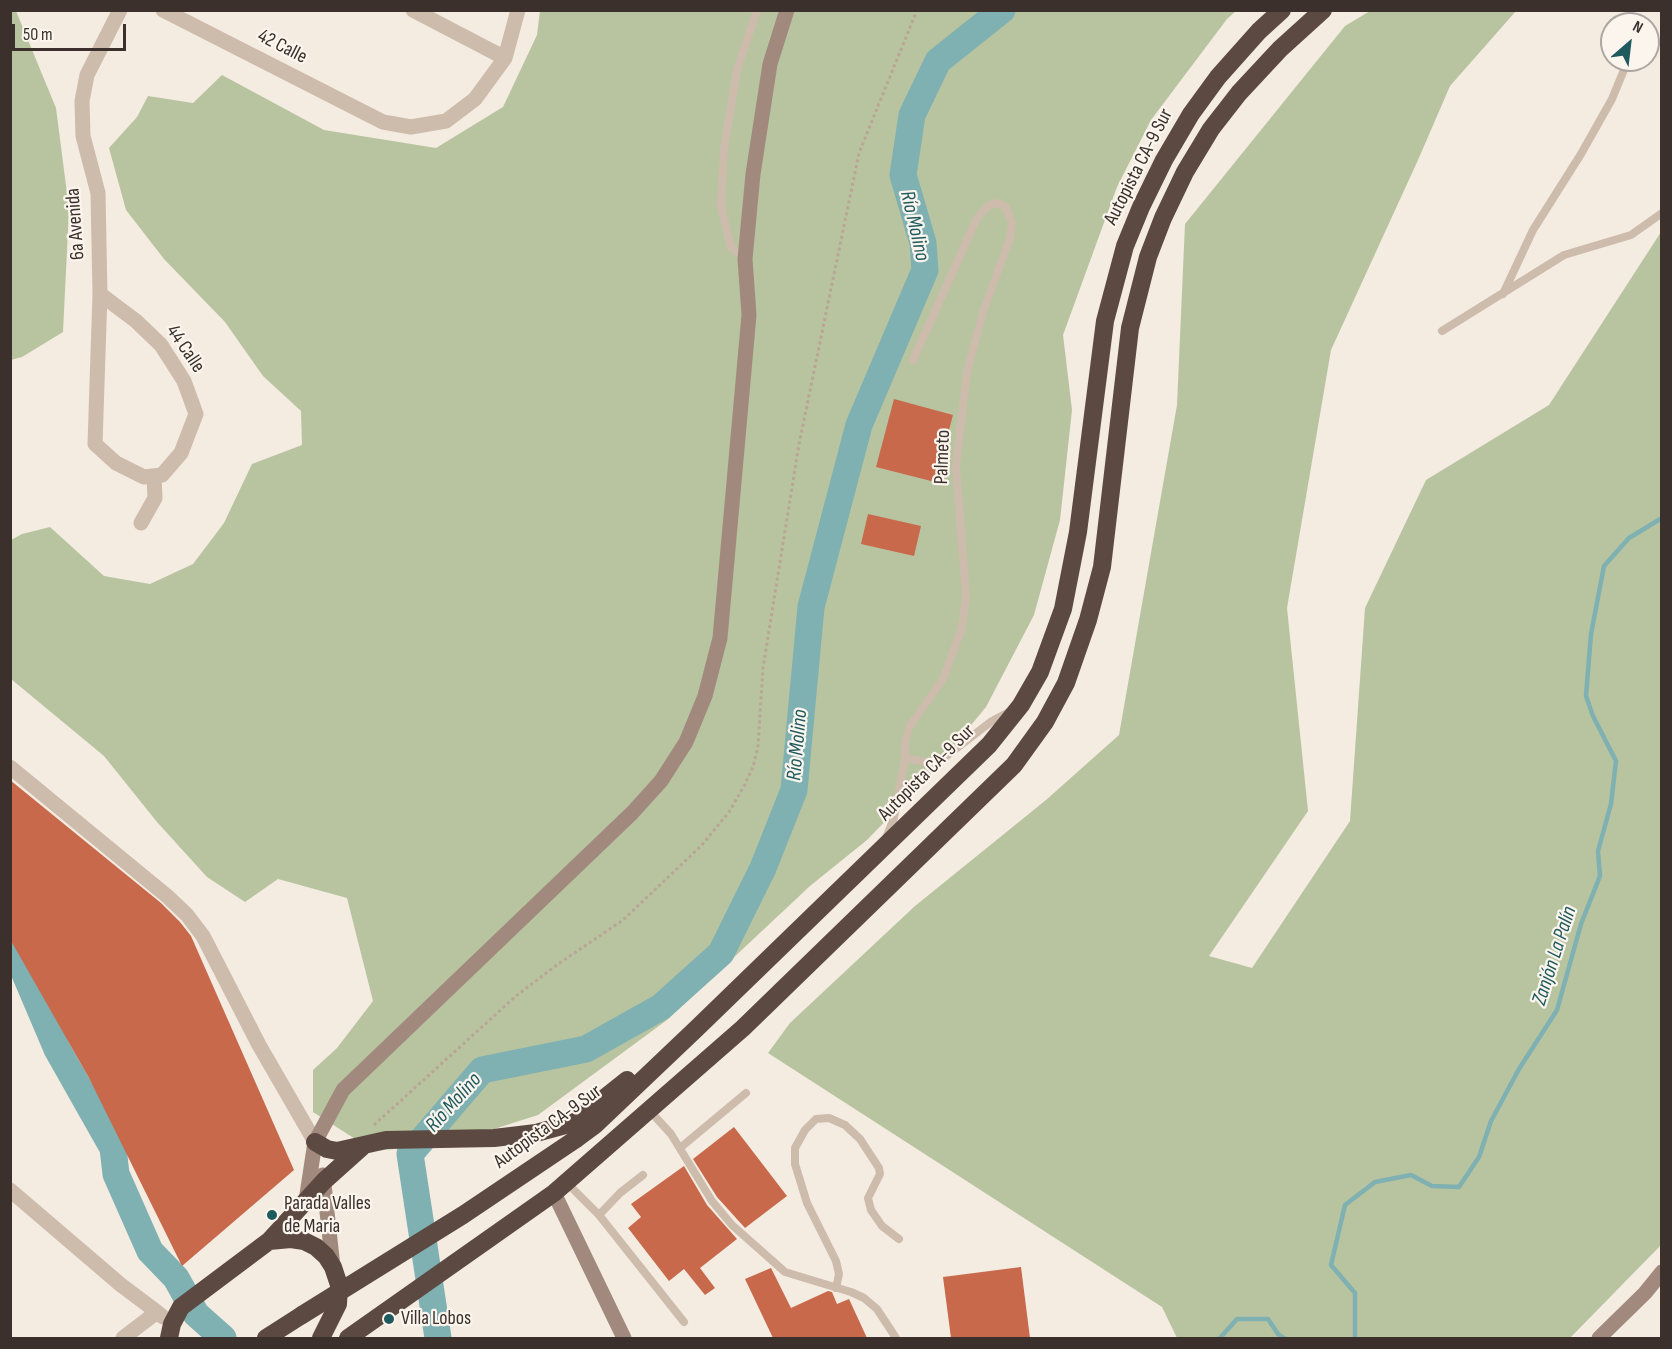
<!DOCTYPE html>
<meta charset="utf-8">
<style>
body{margin:0}
#map{position:relative;width:1672px;height:1349px;overflow:hidden;background:#f4ebe1;font-family:"Sofia Sans Condensed",sans-serif}
canvas{display:block}
.frame{position:absolute;inset:0;border:12px solid #3b302b;pointer-events:none}
.north{position:absolute;left:1600px;top:12px;width:60px;height:60px;box-sizing:border-box;background:#fbf5ee;border:2px solid #aea6a0;border-radius:50%;rotate:28deg;font-size:16px;font-weight:700;line-height:24px;text-align:center;color:#3b302b}
.north::after{content:'';display:block;margin:auto;width:21px;height:27px;background:#1f5a5e;clip-path:polygon(50% 0,100% 100%,50% 72%,0 100%)}
.scale{position:absolute;left:12px;top:24px;width:114px;height:27px;box-sizing:border-box;border:3px solid #3b302b;border-top:0;padding-left:8px;font-size:18px;line-height:21px;white-space:nowrap;color:#3b302b;-webkit-text-stroke:4px #fbf5ee;paint-order:stroke}
</style>
<div id="map">
<canvas width="1672" height="1349"></canvas>
<div class="frame"></div>
<div class="north">N</div>
<div class="scale">50 m</div>
</div>
<script>
const ctx = document.querySelector('canvas').getContext('2d');
ctx.lineJoin = 'round';
function paint(path, color) {
  ctx.fillStyle = color;
  ctx.fill(path, 'evenodd');
}
function poly(rows) {
  const path = new Path2D();
  for (const r of rows) {
    path.moveTo(r[0], r[1]);
    for (let i = 2; i < r.length; i += 2) path.lineTo(r[i], r[i + 1]);
  }
  return path;
}
function stroke(path, color, width, dash) {
  ctx.strokeStyle = color;
  ctx.lineWidth = width;
  ctx.lineCap = dash ? 'butt' : 'round';
  ctx.setLineDash(dash || []);
  ctx.stroke(path);
}
function write(font, color, halo, rows, align = 'center') {
  ctx.font = font + ' "Sofia Sans Condensed",sans-serif';
  ctx.lineWidth = 4.5;
  ctx.setLineDash([]);
  ctx.textBaseline = 'middle';
  ctx.strokeStyle = halo;
  ctx.fillStyle = color;
  for (const [text, x, y, turn = 0] of rows) {
    ctx.save();
    ctx.translate(x, y);
    ctx.rotate((+turn || 0) * Math.PI / 180);
    ctx.textAlign = isNaN(turn) ? turn : align;
    if (halo) ctx.strokeText(text, 0, 0);
    ctx.fillText(text, 0, 0);
    ctx.restore();
  }
}
paint(poly([
 [10,11,16,11,56,108,69,209,63,332,22,357,11,360],
 [540,11,1236,11,1227,19,1151,120,1117,187,1063,335,1072,410,1060,520,1034,615,986,707,929,776,867,840,810,886,667,1020,538,1115,447,1144,374,1151,313,1112,313,1070,337,1048,373,1001,347,898,278,879,245,902,207,877,157,822,104,756,11,679,11,540,22,534,50,527,104,576,150,584,193,564,224,523,252,464,302,445,301,411,263,376,225,322,164,259,126,210,109,148,137,117,148,96,193,103,222,75,324,130,436,148,503,107,537,35],
 [1370,11,1516,11,1450,86,1418,160,1331,350,1287,608,1308,811,1209,956,1252,968,1350,821,1365,608,1426,480,1549,405,1661,232,1661,1245,1570,1338,1177,1338,1162,1307,768,1053,790,1023,915,906,1046,800,1119,735,1177,405,1185,224,1345,26]
]), '#b8c4a0');
stroke(poly([
 [1220,1338,1237,1319,1268,1319,1278,1334,1284,1338],
 [1355,1338,1355,1293,1331,1265,1345,1205,1375,1182,1411,1175,1432,1186,1459,1187,1479,1157,1491,1121,1519,1069,1557,1010,1581,924,1600,876,1598,851,1611,804,1616,761,1593,716,1586,696,1591,634,1604,566,1629,538,1662,518]
]), '#7fb0b2', 4.5);
stroke(poly([
 [10,949,17,955,57,1049,113,1148,116,1174,150,1251,176,1278,196,1314,223,1338],
 [438,1338,410,1154,482,1070,586,1049,661,1007,721,953,763,868,794,790,811,607,859,425,925,270,923,243,903,175,912,115,938,61,1002,10]
]), '#7fb0b2', 27);
paint(poly([
 [894,399,953,415,935,482,876,467],
 [868,514,921,526,914,556,861,544],
 [10,780,161,903,180,922,191,936,294,1170,182,1266,89,1078,10,939],
 [734,1127,787,1196,745,1228,717,1197,693,1159],
 [684,1166,707,1205,737,1239,700,1268,715,1288,705,1295,684,1269,669,1281,628,1228,641,1217,631,1204],
 [1021,1267,1030,1338,951,1338,943,1277],
 [771,1268,791,1308,828,1291,832,1292,837,1304,849,1299,867,1338,773,1338,745,1279]
]), '#c8694b');
stroke(poly([
 [374,1125,516,996,558,964,623,920,701,846,729,812,744,786,753,767,758,746,763,668,799,444,859,153,917,10]
]), '#b9a596', 3, [3, 3]);
stroke(poly([
 [745,259,731,247,721,207,724,149,737,70,757,10],
 [1503,294,1533,230,1581,154,1612,99,1628,60],
 [1442,331,1564,255,1631,235,1662,213],
 [913,360,977,218,989,205,997,203,1006,207,1012,224,1010,238,983,312,967,372,956,466,966,595,962,628,943,679,910,726,905,742,905,758,931,763,945,757,992,721,1009,712],
 [886,838,894,818,905,758],
 [650,1111,671,1134,712,1201,732,1225,785,1272,851,1292,864,1298,877,1309,896,1338],
 [680,1148,746,1093],
 [566,1182,599,1215,684,1322],
 [599,1215,620,1193,643,1175],
 [836,1288,839,1274,836,1261,807,1203,795,1164,795,1148,805,1130,816,1119,829,1118,845,1125,860,1139,879,1168,880,1174,868,1198,871,1210,882,1226,899,1239]
]), '#cdbbac', 8);
stroke(poly([
 [163,10,383,122,411,127,446,121,475,99,505,58,518,10],
 [413,10,505,58],
 [100,294,136,321,161,345,184,381,196,414,181,453,162,475,144,477,116,463,95,444,100,294,98,193,83,136,82,101,87,75,120,10],
 [141,523,155,498,154,476],
 [10,767,167,896,187,915,203,936,259,1045,315,1142],
 [10,1190,121,1285,157,1312],
 [123,1338,157,1312,163,1317]
]), '#cdbbac', 15);
stroke(poly([
 [323,1175,333,1267],
 [554,1193,624,1338],
 [306,1201,315,1142,343,1090,632,813,661,781,686,742,705,696,720,638,749,315,745,259,753,174,770,64,787,10],
 [1599,1338,1645,1293,1662,1272]
]), '#a18a7d', 15);
stroke(poly([
 [576,1139,595,1125,696,1029,989,745,1021,705,1040,672,1063,609,1078,532,1105,321,1125,246,1141,207,1164,160,1191,114,1218,77,1259,31,1282,10],
 [315,1142,327,1149,337,1151,386,1140,494,1138,536,1133,573,1123,627,1080],
 [269,1241,291,1239,304,1241,316,1247,326,1256,333,1267,339,1285,338,1304,321,1338],
 [169,1338,172,1324,181,1307,269,1241,324,1181,362,1147],
 [266,1338,302,1315],
 [348,1338,554,1193,743,1028,1014,765,1045,722,1066,683,1088,620,1102,567,1130,328,1148,257,1163,218,1185,172,1211,129,1239,93,1280,49,1323,10]
]), '#5c4a42', 18);
stroke(poly([
 [302,1315,463,1215,576,1139]
]), '#5c4a42', 18);
for (const [x, y, r, color] of [
 [272,1215,6,"#1f5a5e"],
 [389,1319,6,"#1f5a5e"]
]) {
  const dot = new Path2D();
  dot.arc(x, y, r, 0, 2 * Math.PI);
  ctx.fillStyle = color;
  ctx.fill(dot);
  stroke(dot, '#fbf5ee', 2);
}
write('20px', '#3b302b', '#fbf5ee', [
 ["42 Calle",282,47,27],
 ["Autopista CA-9 Sur",1139,167,-63],
 ["6a Avenida",76,224,-94],
 ["44 Calle",185,349,56],
 ["Palmeto",943,457,-88],
 ["Autopista CA-9 Sur",927,773,-45],
 ["Autopista CA-9 Sur",548,1127,-36]
]);
write('20px', '#3b302b', '#fbf5ee', [
 ["Parada Valles",284,1204],
 ["de Maria",284,1227],
 ["Villa Lobos",401,1319]
], 'left');
write('italic 21px', '#1f5a5e', '#fbf5ee', [
 ["Río Molino",914,226,77],
 ["Río Molino",798,745,-85],
 ["Zanjón La Palín",1555,956,-72],
 ["Río Molino",454,1103,-48]
]);
</script>
